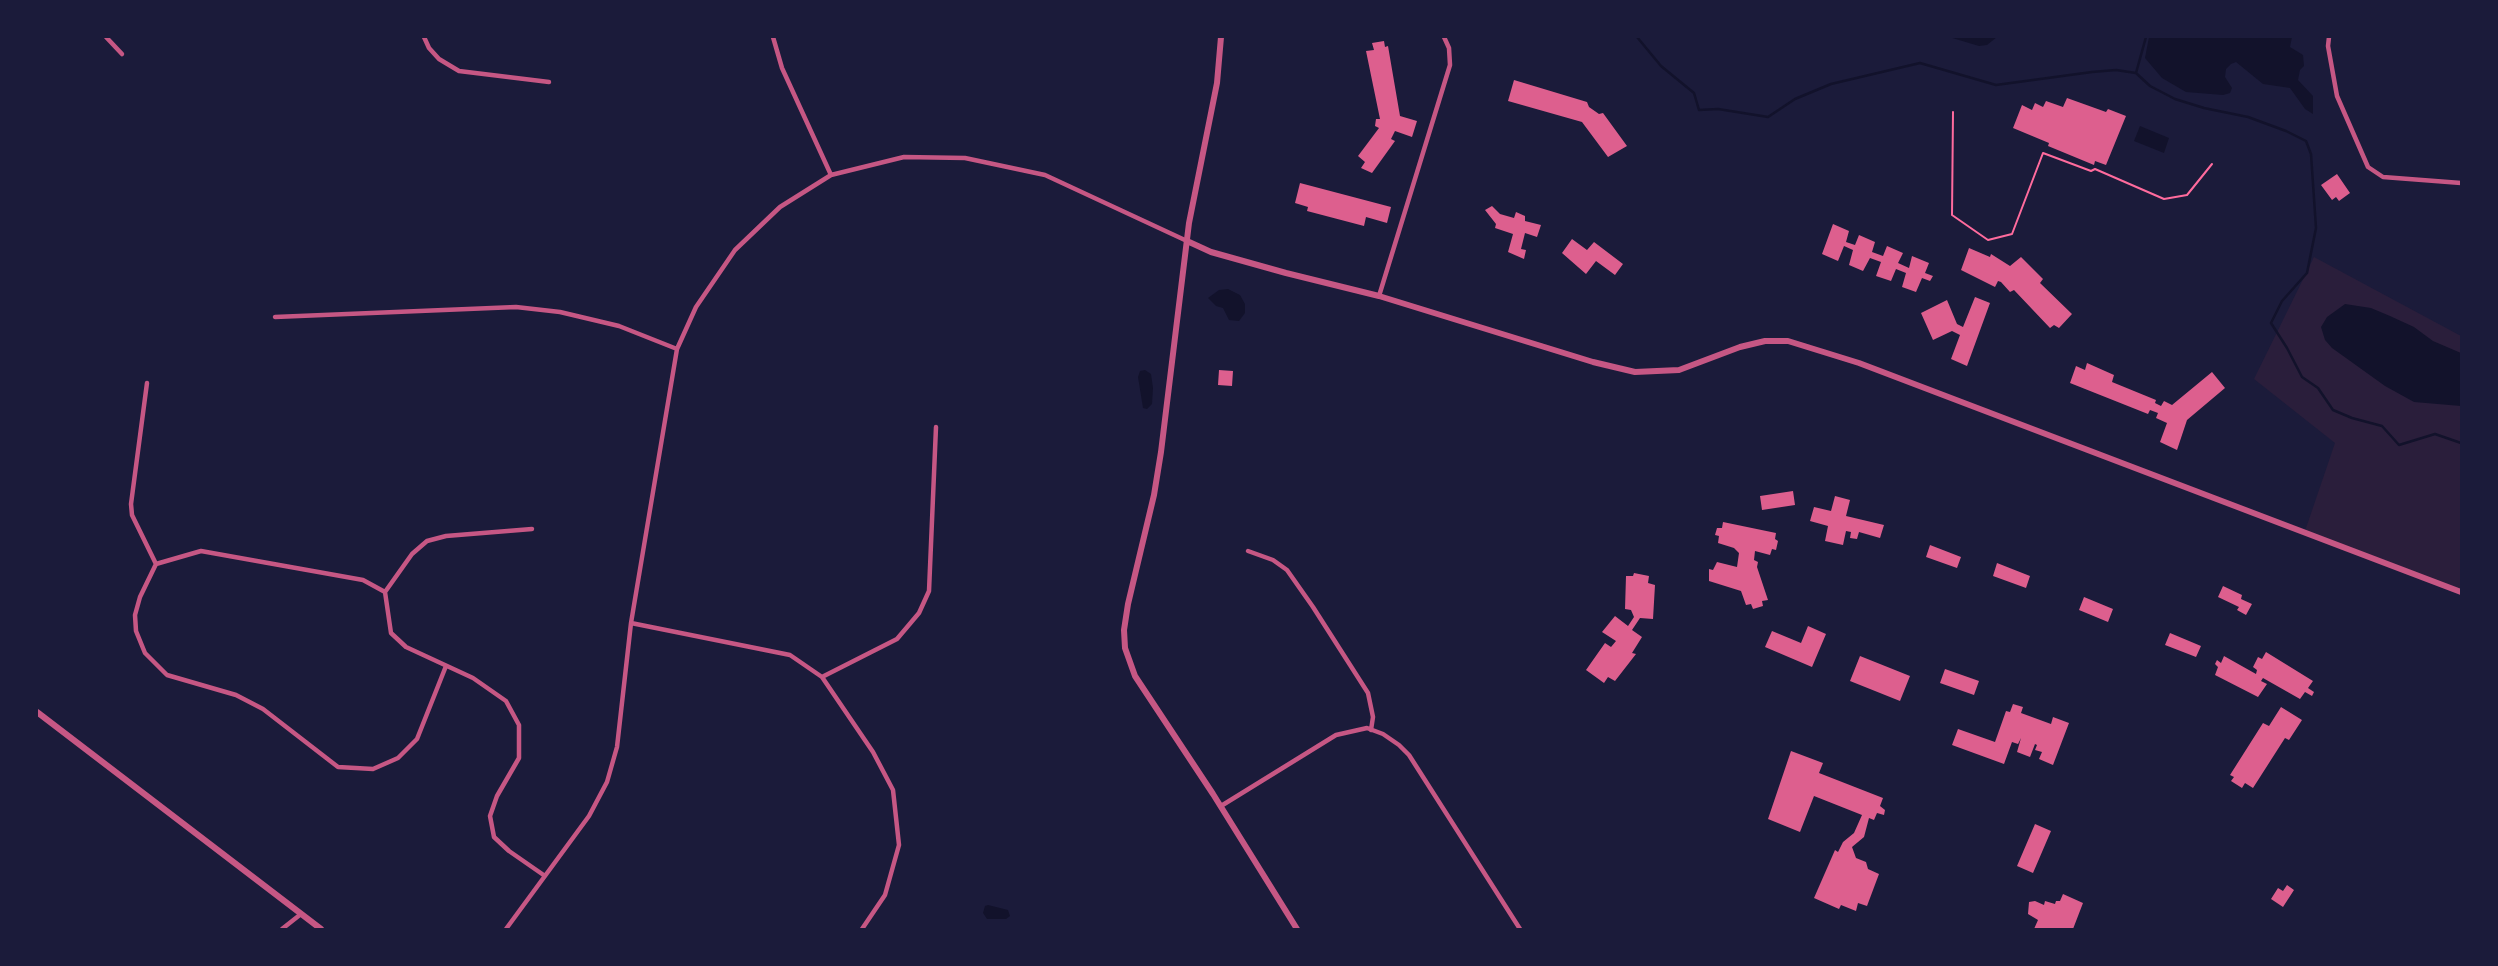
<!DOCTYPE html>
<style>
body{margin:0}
#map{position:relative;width:2498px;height:966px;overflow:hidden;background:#1b1b3a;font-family:Helvetica,sans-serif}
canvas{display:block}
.frame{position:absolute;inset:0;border:38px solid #1b1b3a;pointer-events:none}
</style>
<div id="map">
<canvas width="2498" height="966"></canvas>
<div class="frame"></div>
</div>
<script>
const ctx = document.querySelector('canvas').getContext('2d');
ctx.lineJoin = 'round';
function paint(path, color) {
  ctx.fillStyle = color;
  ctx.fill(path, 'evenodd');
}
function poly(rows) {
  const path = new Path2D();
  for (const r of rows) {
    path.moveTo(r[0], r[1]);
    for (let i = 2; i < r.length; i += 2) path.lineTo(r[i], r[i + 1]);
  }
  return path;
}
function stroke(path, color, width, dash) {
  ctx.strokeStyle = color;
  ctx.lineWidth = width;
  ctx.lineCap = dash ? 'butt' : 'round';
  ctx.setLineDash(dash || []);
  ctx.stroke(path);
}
paint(poly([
 [2314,257,2461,336,2461,592,2305,531,2335,443,2254,379]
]), '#2a1e3b');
paint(poly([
 [1949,37,1997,37,1987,45,1979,46],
 [2149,37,2292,37,2290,47,2303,55,2304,66,2300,70,2298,80,2313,96,2313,114,2305,109,2290,88,2263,84,2236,62,2231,64,2226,69,2225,77,2232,88,2230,93,2223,95,2186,92,2162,78,2145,58],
 [2140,126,2169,138,2164,153,2134,141],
 [1228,289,1240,295,1245,304,1245,313,1239,321,1229,320,1223,308,1216,306,1208,298,1219,290],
 [2345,304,2371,308,2390,316,2414,327,2433,341,2461,353,2461,406,2414,402,2385,386,2332,348,2325,340,2321,327,2327,317],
 [1145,370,1151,374,1153,388,1152,404,1147,409,1143,408,1138,377,1140,371],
 [988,905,1008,910,1010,916,1006,919,987,919,983,913,985,906]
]), '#12122b');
stroke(poly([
 [1637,37,1661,66,1694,93,1699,110,1718,109,1768,117,1795,99,1831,84,1920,63,1996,85,2092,72,2116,70,2136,73,2150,86,2175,99,2204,108,2248,117,2286,131,2306,141,2311,154,2316,228,2307,273,2282,301,2271,323,2287,348,2302,377,2318,388,2333,410,2352,418,2382,426,2399,445,2435,434,2461,443],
 [2136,73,2146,37]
]), '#12122b', 2.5);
paint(poly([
 [1384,41,1385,47,1388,46,1400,116,1417,121,1412,137,1395,131,1391,139,1395,141,1372,173,1361,168,1365,162,1358,156,1379,128,1375,126,1376,119,1380,119,1366,51,1374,50,1372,43],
 [1514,80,1587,102,1589,107,1599,114,1603,113,1627,146,1608,157,1582,122,1508,101],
 [2067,98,2106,112,2108,109,2126,116,2106,165,2095,161,2094,165,2048,146,2049,143,2013,128,2022,105,2032,110,2035,103,2043,107,2046,101,2063,107],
 [2337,174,2350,193,2339,201,2336,197,2332,200,2321,185],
 [1300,183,1391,207,1387,223,1366,217,1364,226,1307,211,1308,207,1295,203],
 [1492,206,1500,214,1514,218,1516,212,1525,216,1525,221,1541,225,1537,237,1525,233,1521,249,1526,250,1524,259,1508,252,1513,234,1495,228,1496,224,1485,210],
 [1833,224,1849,231,1846,242,1855,245,1859,235,1875,242,1872,252,1883,256,1887,246,1903,253,1898,263,1909,268,1912,256,1929,263,1925,273,1933,276,1930,281,1922,278,1916,292,1902,287,1906,273,1896,269,1891,281,1876,276,1881,262,1870,258,1863,271,1849,265,1853,250,1844,246,1838,261,1822,254],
 [1572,239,1587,250,1594,242,1623,264,1615,275,1596,261,1586,274,1562,253],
 [1969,248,1990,257,1991,254,2010,266,2021,257,2043,279,2040,283,2072,314,2059,328,2054,325,2050,328,2014,290,2010,292,2001,282,1998,281,1995,287,1961,270],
 [1975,297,1990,303,1967,366,1951,359,1960,335,1952,331,1933,340,1921,313,1947,300,1957,324,1963,327],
 [2087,363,2114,375,2112,382,2156,400,2155,403,2161,406,2164,401,2172,405,2212,372,2225,388,2187,420,2177,450,2160,442,2167,423,2156,418,2158,413,2150,410,2148,414,2070,383,2076,366,2085,370],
 [1219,370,1233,371,1232,386,1218,385],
 [1793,491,1795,505,1762,510,1760,496],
 [1835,496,1850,500,1846,516,1884,525,1880,538,1859,532,1857,539,1850,538,1851,532,1846,531,1843,545,1825,541,1828,526,1810,521,1814,507,1831,511],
 [1723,522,1776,533,1775,539,1778,541,1776,550,1772,549,1770,555,1755,551,1754,560,1758,562,1757,567,1768,600,1762,601,1763,606,1753,609,1751,604,1746,605,1741,591,1709,581,1709,569,1713,570,1717,562,1737,567,1739,553,1734,548,1718,543,1719,536,1715,535,1717,528,1722,528],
 [1930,545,1961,557,1957,568,1926,557],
 [1997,563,2030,576,2026,588,1993,576],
 [1634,573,1649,576,1648,583,1655,585,1653,619,1640,618,1632,630,1642,637,1632,653,1636,654,1615,681,1608,677,1604,683,1586,670,1605,643,1611,647,1616,641,1602,632,1615,616,1628,626,1634,617,1631,610,1625,609,1626,576,1633,576],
 [2223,586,2242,595,2241,599,2252,604,2246,615,2237,610,2239,607,2218,597],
 [2084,597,2113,609,2108,622,2079,610],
 [1808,626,1826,634,1812,667,1765,647,1772,631,1801,643],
 [2170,633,2201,646,2196,657,2165,645],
 [2266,652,2313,681,2308,688,2314,692,2312,696,2305,692,2300,699,2263,678,2261,681,2267,684,2258,697,2215,675,2218,667,2215,664,2217,660,2221,663,2224,656,2256,674,2257,670,2253,667,2258,657,2262,659],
 [1860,656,1910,676,1900,701,1850,681],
 [1945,669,1979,681,1974,695,1940,683],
 [2013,704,2023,707,2021,713,2051,724,2053,717,2069,723,2053,765,2039,759,2042,752,2035,750,2037,745,2035,744,2030,757,2017,752,2021,738,2018,744,2012,742,2004,764,1952,745,1958,729,1995,742,2006,711,2010,712],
 [2281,707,2302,720,2289,740,2285,738,2253,788,2245,783,2242,788,2231,781,2234,777,2230,775,2263,723,2269,726],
 [1791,751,1823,763,1819,773,1883,798,1880,806,1885,810,1884,815,1877,813,1874,820,1869,818,1864,837,1852,847,1856,858,1866,862,1868,869,1879,874,1867,906,1858,903,1856,911,1841,905,1839,909,1814,898,1835,850,1838,852,1843,842,1854,833,1862,815,1814,796,1800,832,1768,819],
 [2035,824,2051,831,2033,873,2017,866],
 [2287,885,2294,890,2283,907,2271,899,2278,888,2283,891],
 [2063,894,2083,903,2073,929,2034,929,2038,920,2028,914,2029,902,2035,901,2044,905,2045,901,2055,904,2056,901,2060,901]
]), '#dd5f8e');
stroke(poly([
 [1953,112,1952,215,1988,240,2012,234,2043,153,2091,171,2095,169,2164,199,2187,195,2212,164]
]), '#ff6b9d', 2);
stroke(poly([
 [106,37,122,54],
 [424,37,429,48,439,59,459,71,549,82],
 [773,37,782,68,831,175],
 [2329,37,2328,46,2337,96,2368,167,2383,177,2461,183],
 [1379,296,1450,65,1449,48,1444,37],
 [275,317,516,307,560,312,619,326,677,349],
 [147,383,131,504,132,515,156,564],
 [1248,551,1273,560,1287,570,1313,607,1368,693,1373,717,1371,730],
 [385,592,412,554,427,541,446,536,532,529],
 [631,623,790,655,822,677,873,752,893,790,899,845,885,895,862,929],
 [446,666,417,739,398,758,373,769,338,767,263,709,236,695,167,675,145,653,136,631,135,615,140,597,156,564,201,551,363,580,385,592,391,633,406,647,473,678,506,701,519,725,519,758,497,796,490,816,494,837,509,851,545,876],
 [822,677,897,639,919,613,929,591,936,427],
 [1221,806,1336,735,1367,728,1383,734,1399,745,1409,755,1520,929],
 [282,929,301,914],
 [506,929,589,816,607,782,617,747,631,623,677,349,696,307,735,250,780,207,831,175,904,157,965,158,1045,175,1187,241]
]), '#c65784', 4.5);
stroke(poly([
 [1221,37,1217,83,1189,223,1161,452,1154,495,1128,604,1124,630,1125,648,1135,676,1213,794,1297,929],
 [1187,241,1211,252,1286,273,1379,296,1593,362,1635,372,1679,370,1740,347,1765,341,1788,341,1859,363,2461,592],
 [37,712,321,929]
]), '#c65784', 6);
</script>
